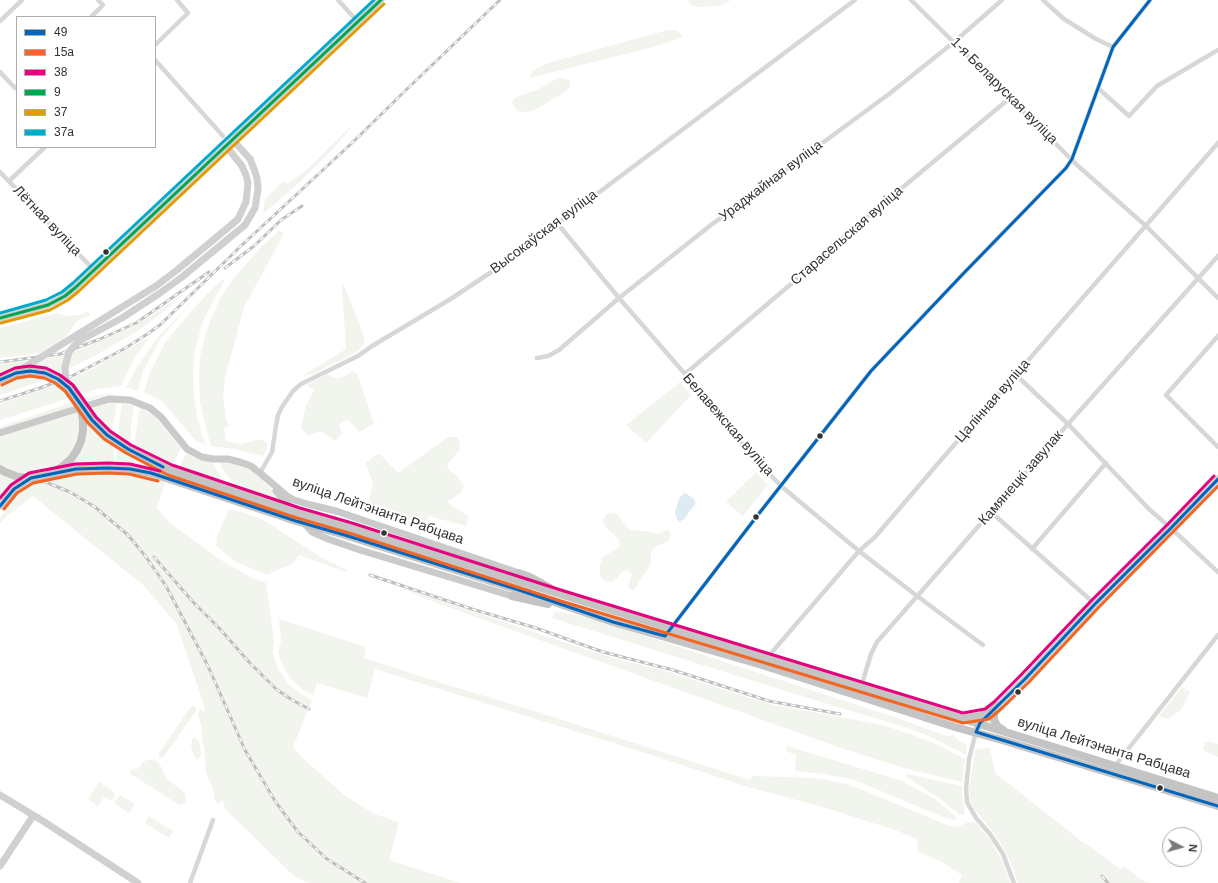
<!DOCTYPE html>
<meta charset="utf-8">
<style>
body{margin:0}
#map{position:relative;width:1218px;height:883px;overflow:hidden;background:#fff;font-family:Helvetica,sans-serif}
canvas{display:block}
.legend{position:absolute;left:16px;top:16px;width:140px;height:132px;box-sizing:border-box;background:#fff;border:1px solid #adadad;margin:0;padding:5px 7px;list-style:none;font-size:12px;color:#333}
.legend li{display:flex;align-items:center;gap:8px;height:20px}
.legend b{width:20px;border:1px solid #adadad}
.north{position:absolute;left:1162px;top:827px;width:40px;height:40px;box-sizing:border-box;background:#fff;border:1px solid #adadad;border-radius:50%;rotate:96deg;font-size:11px;font-weight:700;line-height:16px;text-align:center;color:#333}
.north::after{content:'';display:block;margin:auto;width:14px;height:18px;background:#7a7a7a;clip-path:polygon(50% 0,100% 100%,50% 72%,0 100%)}
</style>
<div id="map">
<canvas width="1218" height="883"></canvas>
<ul class="legend">
<li><b style="height:5px;background:#0065bd"></b>49</li>
<li><b style="height:5px;background:#f26522"></b>15а</li>
<li><b style="height:5px;background:#e5007d"></b>38</li>
<li><b style="height:5px;background:#00a651"></b>9</li>
<li><b style="height:5px;background:#e39a05"></b>37</li>
<li><b style="height:5px;background:#00a9ce"></b>37а</li>
</ul>
<div class="north">N</div>
</div>
<script>
const ctx = document.querySelector('canvas').getContext('2d');
ctx.lineJoin = 'round';
function paint(path, color) {
  ctx.fillStyle = color;
  ctx.fill(path, 'evenodd');
}
function poly(rows) {
  const path = new Path2D();
  for (const r of rows) {
    path.moveTo(r[0], r[1]);
    for (let i = 2; i < r.length; i += 2) path.lineTo(r[i], r[i + 1]);
  }
  return path;
}
function stroke(path, color, width, dash) {
  ctx.strokeStyle = color;
  ctx.lineWidth = width;
  ctx.lineCap = dash ? 'butt' : 'round';
  ctx.setLineDash(dash || []);
  ctx.stroke(path);
}
function write(font, color, halo, rows, align = 'center') {
  ctx.font = font + ' Helvetica,sans-serif';
  ctx.lineWidth = 4;
  ctx.setLineDash([]);
  ctx.textBaseline = 'middle';
  ctx.strokeStyle = halo;
  ctx.fillStyle = color;
  for (const [text, x, y, turn = 0] of rows) {
    ctx.save();
    ctx.translate(x, y);
    ctx.rotate((+turn || 0) * Math.PI / 180);
    ctx.textAlign = isNaN(turn) ? turn : align;
    if (halo) ctx.strokeText(text, 0, 0);
    ctx.fillText(text, 0, 0);
    ctx.restore();
  }
}
paint(poly([
 [688,0,731,0,719,6,698,7,690,4],
 [668,30,677,30,683,37,650,48,529,78,532,71,548,63],
 [561,78,567,79,570,82,570,87,565,92,533,111,522,112,516,109,512,103,514,98,539,89,550,82],
 [354,124,333,149,299,183,263,214,265,199,283,181,287,184,308,169,348,129],
 [280,230,284,234,244,307,225,378,223,396,226,419,229,426,224,428,226,441,241,444,256,440,262,440,267,443,267,448,263,456,234,449,211,446,205,424,200,402,199,379,200,357,205,336,212,316,221,297,233,279,262,246],
 [226,277,203,321,195,349,193,372,194,397,198,421,205,444,197,441,190,434,162,401,144,392,149,375,166,341,196,306,214,287],
 [344,285,362,331,365,341,359,350,347,357,313,374,302,376,346,349,342,286],
 [184,294,167,309,138,331,103,351,61,373,36,383,0,395,0,364,56,357,74,352,135,326],
 [192,302,161,338,143,371,138,391,126,387,138,366,157,338],
 [88,311,90,315,76,322,66,337,40,353,0,358,0,328,57,313,67,316,79,315],
 [150,337,135,357,121,386,98,389,78,395,70,383,69,380,97,366],
 [353,371,358,375,374,423,360,432,347,419,339,425,342,434,335,441,321,431,308,436,301,427,306,405,314,391,307,385,327,374,334,378,341,378],
 [680,382,691,395,646,443,626,425],
 [60,383,73,397,0,420,0,404],
 [110,394,116,394,99,397,78,405,0,431,0,427,76,401,95,396],
 [117,402,111,435,116,469,117,437,122,403,134,406,131,425,131,447,136,470,135,438,140,408,153,415,158,420,181,448,168,474,157,508,168,521,175,527,221,560,250,577,266,583,274,640,273,652,275,661,278,669,288,684,301,694,312,700,293,747,305,760,344,795,374,814,399,822,389,860,461,883,309,883,294,876,226,810,222,799,220,803,217,803,215,801,213,789,206,772,204,746,202,739,202,728,198,714,199,711,201,709,205,712,203,701,176,623,143,585,33,496,7,516,0,523,0,518,4,511,0,509,0,437,96,406],
 [448,437,457,437,459,441,460,449,447,465,449,470,457,476,464,486,462,492,447,502,469,517,466,526,429,516,423,526,395,514,367,507,373,483,366,463,376,455,380,454,398,473],
 [187,453,211,461,227,486,179,470,183,459],
 [218,461,236,464,250,469,263,480,281,500,281,503,279,503,237,488,228,477],
 [756,472,768,485,743,516,726,502],
 [229,509,241,512,262,519,322,558,347,570,346,572,299,555,294,563,284,567,267,575,235,561,216,546,217,536],
 [612,513,618,515,626,526,631,530,644,531,658,534,666,530,668,530,671,534,669,540,665,543,655,547,651,553,651,561,650,565,634,590,632,590,628,587,632,575,629,571,625,571,622,572,617,578,611,582,604,581,600,576,600,565,603,557,615,550,618,548,620,545,619,539,608,530,603,523,603,520,606,514],
 [397,586,575,646,617,659,662,670,750,698,774,705,882,725,910,734,939,745,965,759,962,782,907,769,841,748,434,602],
 [555,611,584,617,639,634,900,719,946,736,953,735,959,741,967,746,966,755,931,737,908,728,821,702,552,618],
 [279,619,366,647,364,658,448,685,531,710,750,780,752,776,814,778,826,780,842,783,858,788,947,825,957,827,969,822,975,822,991,841,998,854,1004,865,1010,883,959,883,962,875,942,862,918,852,917,839,895,830,823,807,748,787,655,756,375,669,367,698,317,683,313,695,302,689,290,678,282,664,278,652,281,641],
 [1182,687,1190,692,1181,710,1168,719,1159,716],
 [193,705,196,707,196,711,164,756,162,758,159,757,159,753,190,708],
 [195,737,199,741,201,753,200,757,198,759,196,758,194,756,191,746,192,739],
 [1205,742,1211,742,1218,744,1218,757,1203,750],
 [787,746,902,781,935,799,956,817,956,819,954,820,945,818,874,788,851,779,825,774,795,771,796,755,786,751],
 [986,748,990,749,995,773,1085,844,1087,844,1120,869,1124,866,1140,879,1149,883,1018,883,1013,868,1005,851,992,830,975,810,970,801,969,789,975,750],
 [147,760,155,760,159,763,167,779,179,788,185,793,186,798,185,803,181,805,176,803,131,774,130,772,132,769,138,769,142,763],
 [907,774,962,786,962,796,965,809,964,815,960,815,939,798,908,778,906,776],
 [99,782,113,791,115,795,112,801,104,797,98,806,88,799],
 [120,795,135,804,129,813,114,803],
 [149,816,173,831,169,838,145,823]
]), '#f1f5ed');
paint(poly([
 [685,493,693,498,696,503,684,519,679,522,677,519,675,512,679,499,681,496]
]), '#ddebf3');
stroke(poly([
 [338,0,358,22],
 [911,0,1077,165,1146,226,1218,298],
 [1043,0,1064,19,1096,39,1113,47],
 [91,17,103,5,98,0],
 [0,21,22,0],
 [155,45,188,13,177,0],
 [155,60,223,136],
 [0,72,15,88,17,86],
 [1098,88,1129,116,1157,86,1218,50],
 [0,172,94,270],
 [9,181,45,147],
 [557,223,619,298,685,374,722,420,758,462,781,486,859,551,917,596,983,645],
 [1218,336,1166,395,1218,447],
 [537,358,548,356,559,350,619,298,711,225,889,94,954,42,1002,0],
 [685,374,791,284,867,217,1010,98],
 [1016,375,1068,424,1149,509,1174,531,1218,572],
 [260,473,272,452,276,426,278,415,282,407,293,391,301,384,358,356,372,346,449,300,505,263,855,0],
 [991,512,1095,604],
 [1032,549,1106,463],
 [665,636,757,516,871,371,961,276,1066,168,1072,159,1113,47,1150,0],
 [767,658,859,551,875,537,941,460,1218,143],
 [861,687,871,654,877,642,1068,424,1218,256],
 [976,732,969,759,966,789,967,802,976,818,990,834,1003,854,1014,883],
 [1115,766,1125,753,1218,635],
 [190,883,213,820]
]), '#d7d7d7', 4.5);
stroke(poly([
 [232,139,250,159],
 [226,146,242,166],
 [0,318,48,305,65,296,76,287,381,0],
 [976,732,980,723,1025,679,1095,604,1171,528,1218,479],
 [0,795,43,821,138,883],
 [0,866,33,816]
]), '#d0d0d0', 7);
stroke(poly([
 [0,433,102,401,110,399,130,400,150,408,161,417,187,449,202,457,213,459,228,459,240,462,251,466,260,473,287,496,294,500,311,505,336,511,519,573],
 [276,491,312,532,328,539,360,550,512,596],
 [0,506,14,489,31,478]
]), '#cacaca', 7);
stroke(poly([
 [0,380,16,373],
 [519,573,530,577,550,588],
 [521,582,1218,798],
 [519,590,613,622,762,665,955,727,1002,740,1218,806],
 [512,596,548,604],
 [997,706,994,713,994,720,998,727,1003,730],
 [967,718,979,716,987,714,997,706]
]), '#c4c4c4', 8);
const rail = poly([
 [225,268,254,246,281,220,302,206],
 [0,362,60,354,100,339,136,323,209,272],
 [0,401,40,388,72,376,122,350,143,337,160,325,242,245,352,143,406,90,500,0],
 [0,471,43,481,70,492,95,507,128,535,146,557,166,586,208,666,245,750,275,801,286,816,298,832,327,859,365,883],
 [154,557,193,602,220,629,249,662,276,689,292,700,309,709],
 [370,575,472,609,536,628,603,652,673,670,769,701,840,714],
 [1102,876,1108,883]
]);
stroke(rail, '#bebebe', 3);
stroke(rail, '#fff', 1.5, [4.5]);
stroke(poly([
 [17,372,156,286,177,270,230,226,238,219,246,202,248,183,246,175,242,166],
 [69,388,66,382,65,367,69,352,74,346,81,340,122,318,160,293,182,277,245,225,255,208,258,189,257,178,254,169,250,159]
]), '#d0d0d0', 7);
stroke(poly([
 [77,400,92,420,107,435,128,449,170,470,299,513,350,528,521,582],
 [0,469,5,472,18,477,31,478,45,476,54,472,63,466,71,459,77,450,81,441,83,430,83,420,81,410,77,400,69,388,58,379,45,373,30,371,16,373],
 [45,476,76,469,92,468,130,469,151,473,296,521,348,536,519,590]
]), '#c4c4c4', 8);
stroke(poly([
 [0,380,16,373,30,371,45,373,58,379,69,388,92,420,107,435,128,449,163,467],
 [1218,479,1171,528,1095,604,1025,679,980,723,976,732,1218,806],
 [0,506,14,489,31,478,76,469,108,468,130,469,151,473,296,521,348,536,519,590,613,622,665,636,757,516,871,371,961,276,1066,168,1072,159,1113,47,1150,0]
]), '#0065bd', 3);
stroke(poly([
 [2,385,17,378,30,376,44,378,55,383,65,391,88,423,104,439,126,453,168,475,297,518,349,533,561,601,963,723,989,719,1000,710,1029,682,1099,607,1218,486],
 [4,509,17,493,33,483,77,474,108,473,129,474,158,481]
]), '#f26522', 3);
stroke(poly([
 [0,375,15,368,30,366,46,368,60,375,73,385,96,417,110,431,131,445,172,465,300,508,352,523,564,591,963,713,985,709,994,702,1021,675,1091,601,1167,525,1214,476],
 [0,498,11,485,29,473,75,464,108,463,130,464,160,471]
]), '#e5007d', 3);
stroke(poly([
 [0,318,48,305,65,296,76,287,381,0]
]), '#00a651', 3);
stroke(poly([
 [1,323,50,310,68,300,79,291,384,4]
]), '#e39a05', 3);
stroke(poly([
 [0,313,46,300,62,292,73,283,374,0]
]), '#00a9ce', 3);
for (const [x, y, r, color] of [
 [106,252,3.5,"#333"],
 [820,436,3.5,"#333"],
 [756,517,3.5,"#333"],
 [384,533,3.5,"#333"],
 [1018,692,3.5,"#333"],
 [1160,788,3.5,"#333"]
]) {
  const dot = new Path2D();
  dot.arc(x, y, r, 0, 2 * Math.PI);
  ctx.fillStyle = color;
  ctx.fill(dot);
  stroke(dot, '#fff', 1.5);
}
write('14px', '#333', '#fff', [
 ["1-я Беларуская вуліца",1004,91,45],
 ["Ураджайная вуліца",771,181,-37],
 ["Лётная вуліца",47,221,46],
 ["Высокаўская вуліца",544,232,-37],
 ["Старасельская вуліца",847,236,-41],
 ["Цалінная вуліца",993,401,-49],
 ["Белавежская вуліца",728,425,49],
 ["Камянецкі завулак",1021,478,-49],
 ["вуліца Лейтэнанта Рабцава",378,511,19],
 ["вуліца Лейтэнанта Рабцава",1104,748,17]
]);
</script>
